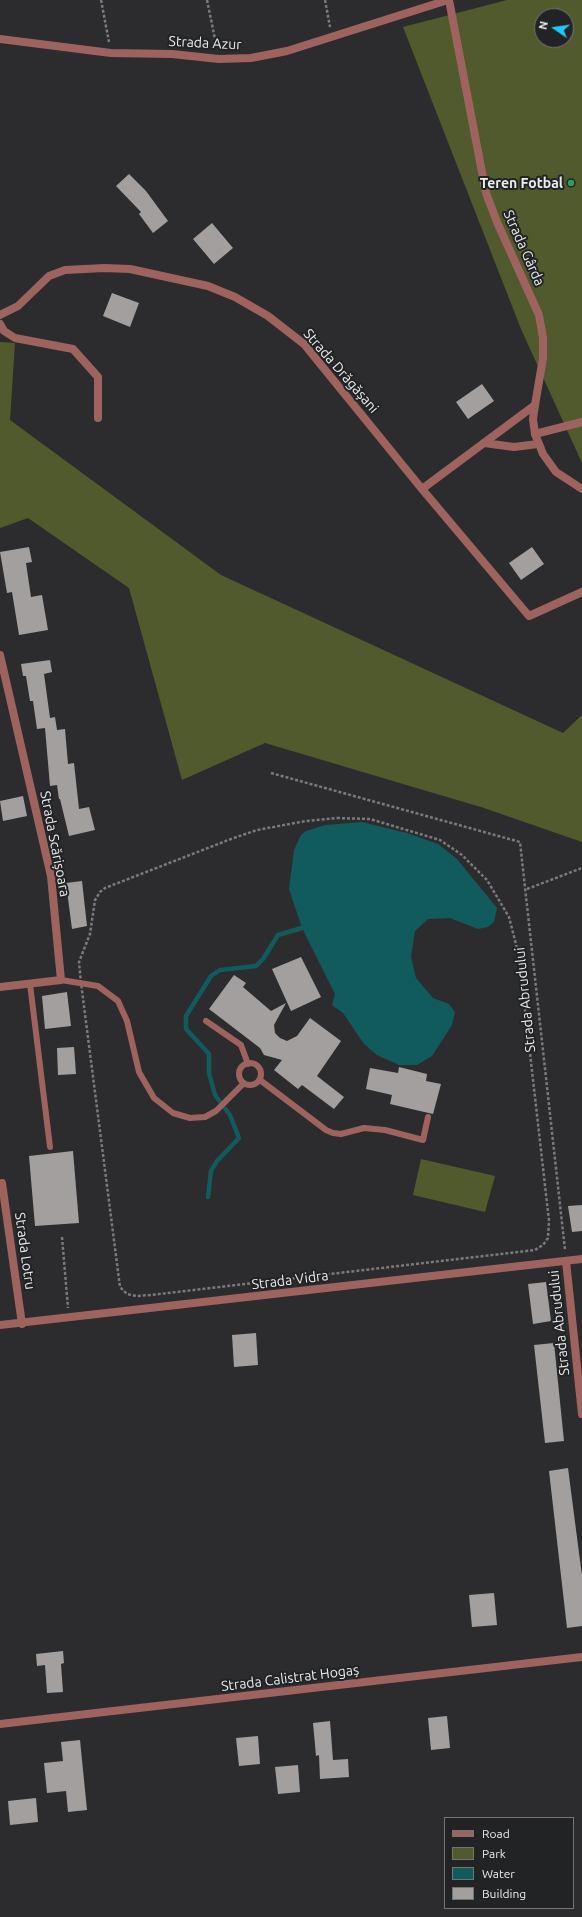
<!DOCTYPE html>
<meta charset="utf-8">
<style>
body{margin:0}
#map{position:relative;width:582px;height:1917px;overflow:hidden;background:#2c2c2f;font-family:Ubuntu,sans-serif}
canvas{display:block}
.legend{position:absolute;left:444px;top:1817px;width:130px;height:92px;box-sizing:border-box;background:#222325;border:1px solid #737475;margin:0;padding:5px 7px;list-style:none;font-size:12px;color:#ecedee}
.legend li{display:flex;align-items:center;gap:8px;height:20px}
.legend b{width:20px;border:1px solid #737475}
.north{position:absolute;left:534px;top:8px;width:40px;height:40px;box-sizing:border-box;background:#222325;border:1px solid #737475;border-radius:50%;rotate:283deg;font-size:11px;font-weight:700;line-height:16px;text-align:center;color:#ecedee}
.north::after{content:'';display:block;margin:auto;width:14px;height:18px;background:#20c9fd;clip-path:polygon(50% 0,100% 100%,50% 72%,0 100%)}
</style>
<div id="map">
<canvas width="582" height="1917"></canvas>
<ul class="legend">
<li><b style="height:5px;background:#9e635e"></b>Road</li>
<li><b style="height:11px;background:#515a2c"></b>Park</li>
<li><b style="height:11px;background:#115b5d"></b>Water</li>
<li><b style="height:11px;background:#a29f9e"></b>Building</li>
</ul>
<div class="north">N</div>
</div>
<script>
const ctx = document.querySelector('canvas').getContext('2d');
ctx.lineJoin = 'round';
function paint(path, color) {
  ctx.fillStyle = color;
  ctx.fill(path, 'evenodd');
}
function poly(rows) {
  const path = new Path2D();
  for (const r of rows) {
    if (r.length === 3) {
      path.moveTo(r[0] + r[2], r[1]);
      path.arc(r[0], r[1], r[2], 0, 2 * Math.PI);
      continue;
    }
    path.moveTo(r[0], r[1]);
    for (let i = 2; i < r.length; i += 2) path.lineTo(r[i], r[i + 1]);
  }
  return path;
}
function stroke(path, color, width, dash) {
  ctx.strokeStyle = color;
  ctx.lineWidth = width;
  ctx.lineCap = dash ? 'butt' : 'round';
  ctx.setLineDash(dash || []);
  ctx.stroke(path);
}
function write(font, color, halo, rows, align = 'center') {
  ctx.font = font + ' Ubuntu,sans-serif';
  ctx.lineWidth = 4;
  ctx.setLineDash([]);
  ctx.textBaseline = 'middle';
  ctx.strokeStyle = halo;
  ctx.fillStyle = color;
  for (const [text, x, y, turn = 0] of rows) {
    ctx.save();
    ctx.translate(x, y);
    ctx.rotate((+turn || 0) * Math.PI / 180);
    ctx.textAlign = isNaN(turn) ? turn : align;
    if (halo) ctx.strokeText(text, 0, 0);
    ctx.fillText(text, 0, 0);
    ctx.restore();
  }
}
paint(poly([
 [507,0,582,0,582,463,521,329,403,27],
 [542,16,566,16,566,40,542,40],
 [0,342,15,343,10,420,221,575,563,733,582,715,582,842,484,808,265,743,182,780,129,588,28,518,0,528],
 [421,1159,495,1176,485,1212,413,1195]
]), '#515a2c');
paint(poly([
 [362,822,407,833,438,844,457,859,497,908,494,922,488,927,478,929,450,918,428,919,415,931,411,957,416,978,433,998,449,1004,455,1012,452,1025,432,1056,417,1065,399,1065,377,1055,364,1044,343,1013,332,1005,335,994,302,928,289,889,294,850,301,835,306,831,325,825]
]), '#115b5d');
stroke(poly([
 [208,1197,211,1171,217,1161,239,1138,230,1115,215,1095,209,1073,209,1054,186,1029,186,1016,211,976,220,970,256,966,263,959,278,935,302,928]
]), '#115b5d', 4.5);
paint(poly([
 [129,174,146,191,168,221,153,233,139,214,141,212,116,186],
 [212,223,233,248,214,264,193,239],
 [112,293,139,303,130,327,103,316],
 [482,384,494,401,468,419,456,402],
 [29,547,32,562,26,563,31,597,42,595,48,630,19,635,12,592,7,593,0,552],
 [532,547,544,564,521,580,509,563],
 [50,660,52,672,44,674,50,718,55,717,57,730,65,729,68,764,74,763,79,809,89,807,95,830,69,836,60,799,59,799,57,785,50,786,45,728,37,729,33,701,30,701,26,676,23,676,21,664],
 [23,796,27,816,3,821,0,801],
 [82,881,87,926,72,929,66,883],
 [301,957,321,997,291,1011,272,969],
 [234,975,246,983,243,987,271,1011,286,1003,274,1025,275,1033,280,1038,287,1041,297,1036,310,1018,341,1041,317,1076,344,1097,334,1109,302,1085,298,1089,274,1070,282,1060,264,1055,260,1048,209,1009],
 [67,992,71,1026,45,1029,42,996],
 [74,1047,76,1074,58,1075,57,1048],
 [399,1067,427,1074,426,1081,441,1084,433,1114,390,1104,392,1095,366,1089,370,1068,398,1073],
 [73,1151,79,1223,35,1226,29,1156],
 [582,1205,582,1231,572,1232,568,1206],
 [546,1282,551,1321,533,1324,528,1284],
 [256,1333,258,1365,234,1367,232,1335],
 [554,1343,564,1441,545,1443,534,1345],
 [568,1468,582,1576,582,1626,567,1628,549,1471],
 [494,1593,497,1625,472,1627,469,1595],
 [63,1651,64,1663,61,1664,63,1692,47,1693,45,1665,37,1666,36,1654],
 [447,1716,450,1748,431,1750,428,1718],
 [330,1721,333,1760,348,1759,349,1777,320,1779,319,1755,316,1756,313,1723],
 [258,1736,260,1764,239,1766,236,1738],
 [80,1740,87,1810,68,1812,66,1791,47,1793,44,1763,63,1761,61,1742],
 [298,1765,300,1792,278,1794,275,1767],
 [36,1798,38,1822,10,1825,8,1801]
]), '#a29f9e');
stroke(poly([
 [101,0,109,42],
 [207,0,217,49],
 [325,0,330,27],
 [271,773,520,842,565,1250],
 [337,818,370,819,440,840,462,855,487,880,509,917,519,956,549,1221,548,1238,543,1245,535,1250,151,1295,136,1296,127,1294,120,1287,81,983,79,962,90,934,95,900,100,892,105,888,231,839,257,830,306,821,337,818],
 [527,889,582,868],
 [62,1237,68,1308]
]), '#7a7a7c', 2.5, [3, 2]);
stroke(poly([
 [61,980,98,986,118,1001,127,1021,139,1072,154,1098,173,1113,190,1118,205,1117,216,1111,244,1083],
 [30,984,50,1147],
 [206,1021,241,1045,248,1064],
 [250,1074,11],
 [260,1080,326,1130,333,1133,341,1134,364,1128,385,1130,423,1140,428,1117]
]), '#9e635e', 6);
stroke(poly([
 [0,39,111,53,172,54,219,59,251,58,287,51,448,0],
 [0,315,18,306,49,276,65,270,104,268,130,269,208,286,235,297,268,316,304,344,422,489,529,616,582,592],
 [0,324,4,331,15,338,73,349,98,377,98,418],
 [535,434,582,422],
 [484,443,514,447,538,444],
 [422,489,535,405],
 [0,655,51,876,61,980,0,987],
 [2,1183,22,1324],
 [566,1261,582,1414],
 [0,1325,582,1259],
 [0,1724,582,1657]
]), '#9e635e', 8);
stroke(poly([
 [449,0,486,193,497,222,539,315,543,338,543,358,535,405,533,419,535,434,543,454,556,472,582,489]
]), '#9e635e', 8);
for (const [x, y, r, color] of [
 [571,183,4,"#2e9e5b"]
]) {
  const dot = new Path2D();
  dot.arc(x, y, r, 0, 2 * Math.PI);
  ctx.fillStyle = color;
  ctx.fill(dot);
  stroke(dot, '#222325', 1.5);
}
write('14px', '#ecedee', '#222325', [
 ["Strada Azur",205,43,3],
 ["Strada Gârda",524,248,66],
 ["Strada Drăgășani",341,371,49],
 ["Strada Scărișoara",55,844,79],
 ["Strada Abrudului",525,1000,-96],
 ["Strada Lotru",25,1251,82],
 ["Strada Vidra",290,1280,-7],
 ["Strada Abrudului",559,1323,-96],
 ["Strada Calistrat Hogaș",290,1678,-7]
]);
write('bold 14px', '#ecedee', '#222325', [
 ["Teren Fotbal",563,183]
], 'right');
</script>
